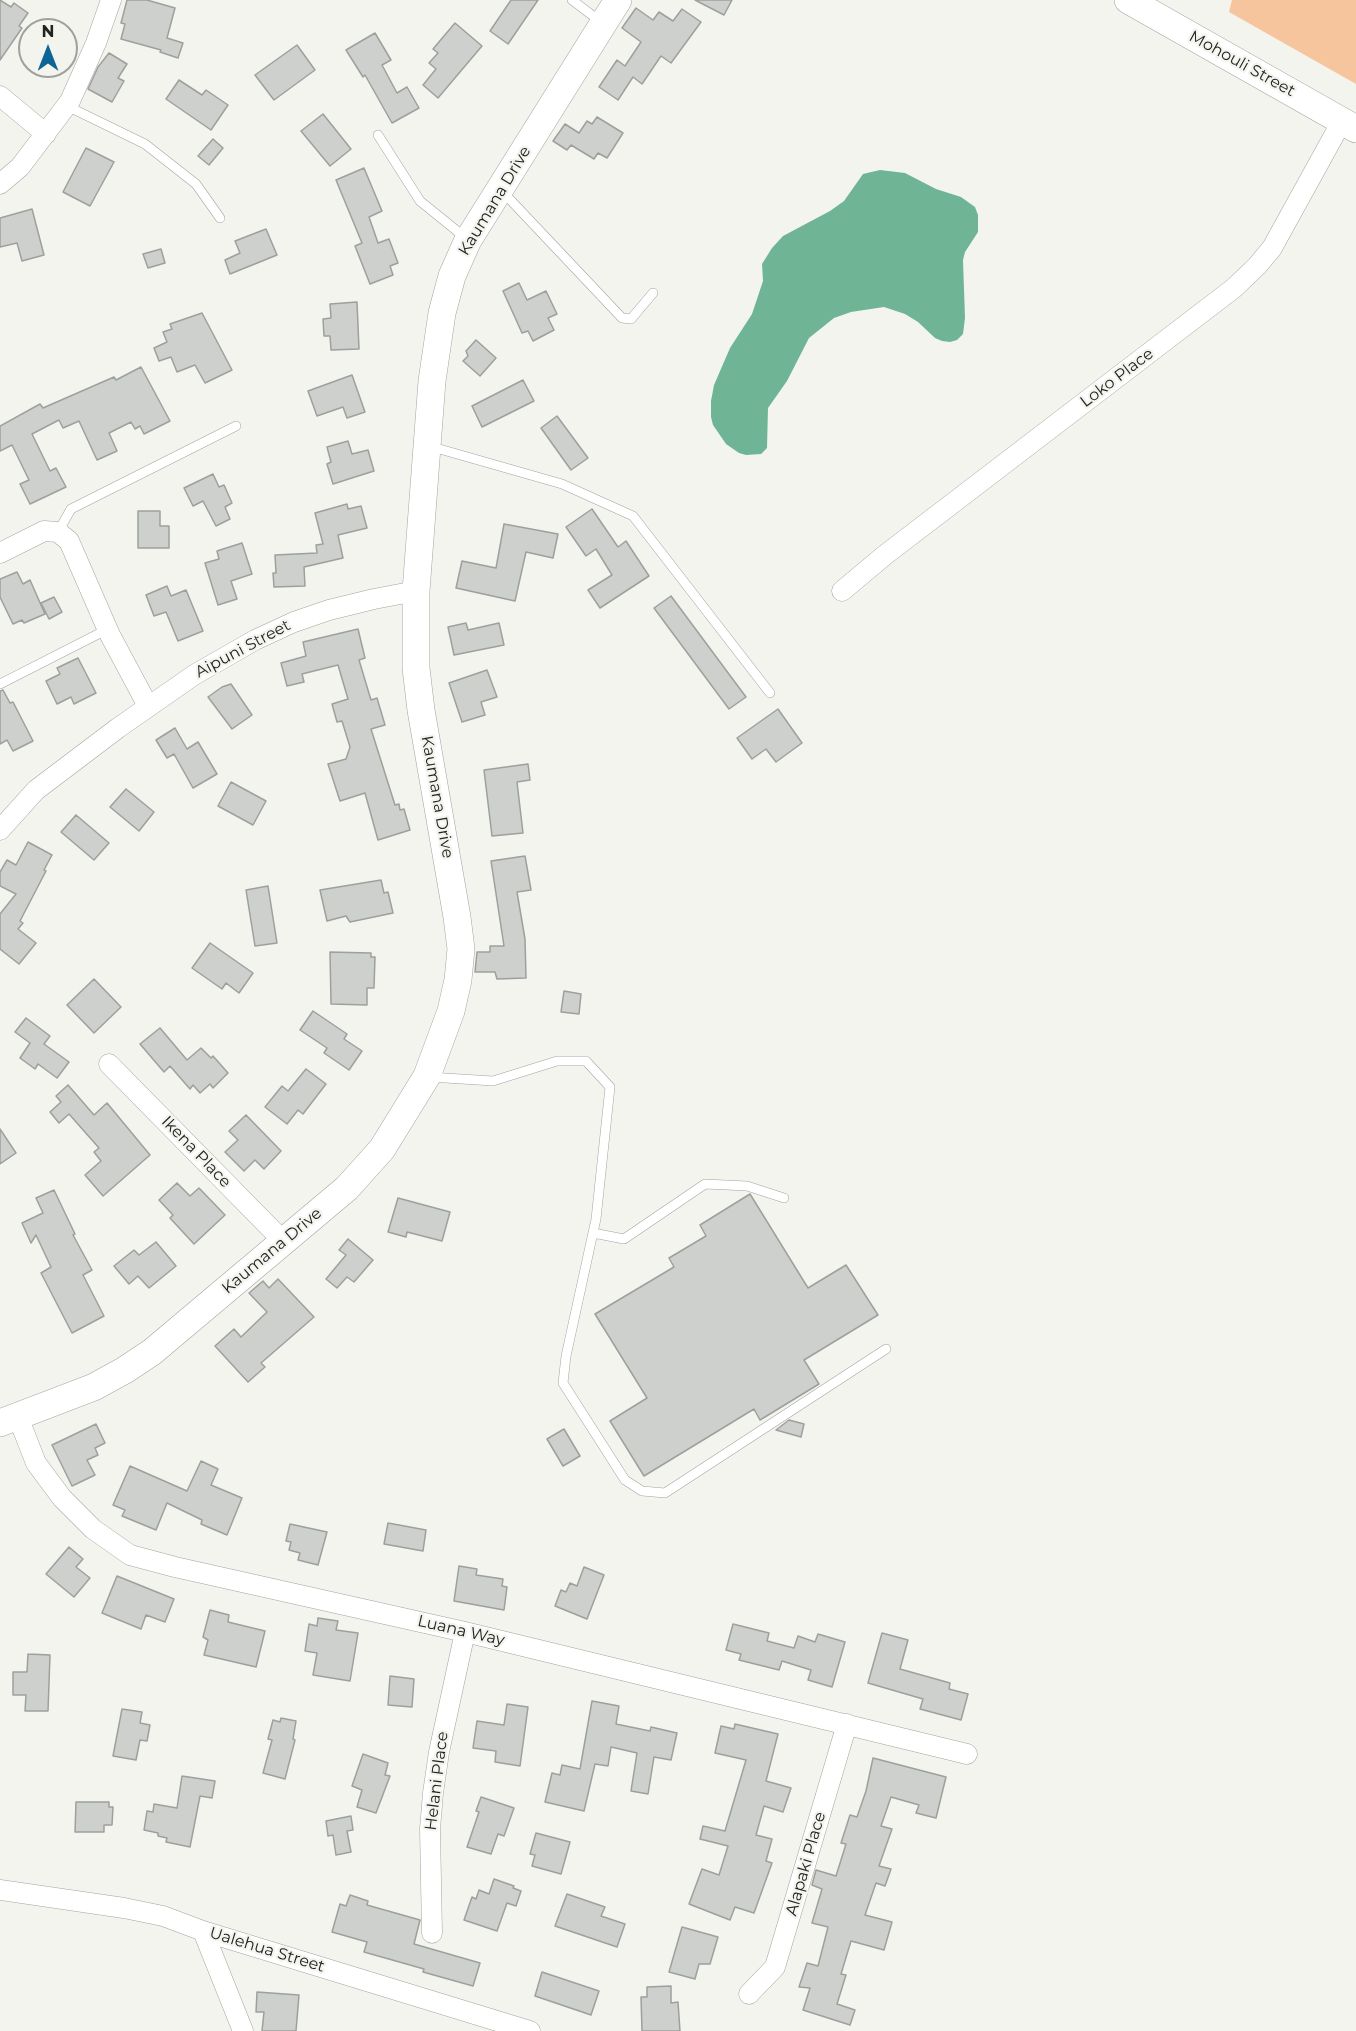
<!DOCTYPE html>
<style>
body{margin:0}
#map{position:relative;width:1356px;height:2031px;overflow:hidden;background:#f3f4ee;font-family:Montserrat,sans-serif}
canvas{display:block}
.north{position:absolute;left:18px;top:18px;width:60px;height:60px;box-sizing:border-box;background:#f3f4ee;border:2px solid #9fa09c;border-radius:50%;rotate:0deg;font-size:16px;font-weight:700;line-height:24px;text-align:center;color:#222220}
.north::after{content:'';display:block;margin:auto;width:21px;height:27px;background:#0d6595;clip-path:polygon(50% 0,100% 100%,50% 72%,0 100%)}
</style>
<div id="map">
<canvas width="1356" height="2031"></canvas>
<div class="north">N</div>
</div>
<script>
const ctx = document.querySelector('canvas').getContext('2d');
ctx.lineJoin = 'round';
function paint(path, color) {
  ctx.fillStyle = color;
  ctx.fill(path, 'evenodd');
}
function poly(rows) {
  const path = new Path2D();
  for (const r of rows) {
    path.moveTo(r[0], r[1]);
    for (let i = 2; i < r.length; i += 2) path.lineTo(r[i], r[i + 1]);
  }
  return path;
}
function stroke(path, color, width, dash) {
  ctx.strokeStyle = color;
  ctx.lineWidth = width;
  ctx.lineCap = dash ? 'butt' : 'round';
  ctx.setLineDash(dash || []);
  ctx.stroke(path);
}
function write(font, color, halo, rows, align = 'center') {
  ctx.font = font + ' Montserrat,sans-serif';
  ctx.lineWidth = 4.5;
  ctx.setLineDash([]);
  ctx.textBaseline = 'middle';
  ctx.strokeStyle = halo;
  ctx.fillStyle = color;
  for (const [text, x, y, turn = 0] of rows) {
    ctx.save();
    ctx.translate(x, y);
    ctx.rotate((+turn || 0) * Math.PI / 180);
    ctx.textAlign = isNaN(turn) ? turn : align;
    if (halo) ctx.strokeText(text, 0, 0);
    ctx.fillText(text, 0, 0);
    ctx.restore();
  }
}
paint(poly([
 [1232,0,1356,0,1356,84,1229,12]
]), '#f6c59d');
paint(poly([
 [880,170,905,173,936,189,961,197,975,207,978,215,978,232,965,252,963,260,965,318,963,334,957,340,950,342,942,341,935,338,918,322,905,314,884,307,851,312,834,318,809,338,787,381,768,408,767,448,761,454,746,455,739,453,726,444,713,425,711,417,711,401,714,385,730,348,752,314,763,281,762,264,772,248,783,236,830,211,844,201,863,174]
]), '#6fb595');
const building = poly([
 [0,0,11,7,14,3,28,13,19,26,22,28,0,60,0,0],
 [127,0,147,0,175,8,167,38,183,43,178,58,160,52,161,50,121,39,125,24,121,23,127,0],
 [511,0,538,0,508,44,490,31,511,0],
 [695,0,732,0,724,15,695,0],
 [636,8,653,20,659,12,673,21,682,9,701,22,671,63,661,56,642,84,633,77,618,100,599,87,617,60,625,66,641,42,622,28,636,8],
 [455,23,482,46,438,98,423,85,436,69,429,63,438,53,433,49,455,23],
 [375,33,391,60,382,65,397,93,407,87,419,108,392,123,365,75,363,77,346,50,375,33],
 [297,45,315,70,274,100,255,75,297,45],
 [109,53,127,64,118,78,124,81,112,102,88,89,98,67,109,53],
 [179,80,202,95,206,90,228,105,211,130,166,99,179,80],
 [323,114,351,149,330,166,301,131,323,114],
 [597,117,623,133,607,158,598,153,594,159,571,145,567,150,553,141,565,124,579,133,587,121,592,124,597,117],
 [213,139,223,148,209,165,198,156,213,139],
 [86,148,114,162,90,206,63,192,86,148],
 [364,168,382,211,369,217,378,243,389,239,398,263,390,266,393,275,370,284,355,246,362,243,336,180,364,168],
 [32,209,44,255,22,261,17,243,0,247,0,218,32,209],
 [266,229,277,255,230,274,225,260,240,253,235,241,266,229],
 [161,249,165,263,148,268,143,254,161,249],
 [519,283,527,300,546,291,557,314,548,318,554,330,533,341,528,331,522,333,503,291,519,283],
 [357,302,359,349,331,350,330,336,324,336,323,319,331,318,330,304,357,302],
 [202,313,232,370,205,383,195,365,177,372,171,357,159,361,154,348,167,342,163,332,172,329,170,324,202,313],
 [476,340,496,358,480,376,463,361,468,356,466,351,476,340],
 [141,367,170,421,144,434,140,426,135,429,131,422,109,433,117,451,97,460,79,421,63,428,59,420,32,434,50,471,56,468,66,487,30,504,20,484,29,480,12,445,0,451,0,426,40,404,43,408,114,377,116,380,141,367],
 [352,375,365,412,347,418,343,407,317,416,308,391,352,375],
 [523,380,534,401,482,427,472,406,523,380],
 [557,416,588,458,571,470,541,428,557,416],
 [348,441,352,454,368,450,374,471,333,484,327,464,331,462,327,447,348,441],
 [213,474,219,487,224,485,232,503,225,507,230,519,216,526,203,501,193,506,184,488,213,474],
 [347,504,348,509,361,506,367,528,338,535,343,558,304,567,305,586,274,587,273,573,276,573,275,555,317,553,316,545,323,544,315,513,347,504],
 [592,509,618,547,626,541,649,576,600,608,588,590,612,575,596,549,586,556,566,527,592,509],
 [138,511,160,511,160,526,169,526,169,548,138,548,138,511],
 [504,524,558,534,553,558,526,552,515,601,456,588,462,561,496,568,504,524],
 [242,543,252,574,231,581,237,599,218,605,205,563,219,559,217,551,242,543],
 [17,572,23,584,30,580,45,614,24,623,22,620,13,624,0,597,0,579,17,572],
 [167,586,171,596,186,590,203,631,178,641,166,612,154,616,146,595,167,586],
 [671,596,746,697,729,709,654,608,671,596],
 [54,597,62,612,49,619,41,603,54,597],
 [466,623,468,630,499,623,504,645,454,655,448,627,466,623],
 [358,629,365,658,359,660,371,700,377,698,385,725,371,729,395,805,399,804,400,810,404,809,410,830,378,840,365,793,340,801,328,764,346,759,350,747,342,721,337,722,332,704,348,699,338,665,302,674,304,682,287,686,281,663,306,656,303,642,358,629],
 [78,658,96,693,74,704,71,697,57,704,46,681,60,674,57,668,78,658],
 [487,670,497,697,481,702,485,715,462,722,449,683,487,670],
 [231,684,252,715,232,729,208,697,222,687,231,684],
 [3,690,10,703,13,702,33,741,13,751,7,740,0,744,0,691,3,690],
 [778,709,802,743,776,762,766,749,752,759,737,738,778,709],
 [175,728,187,749,198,742,217,774,193,788,174,754,167,758,156,740,175,728],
 [528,764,530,780,517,782,523,833,492,836,484,770,528,764],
 [231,782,266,801,253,825,218,806,231,782],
 [126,789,154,812,139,831,110,807,126,789],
 [76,815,109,843,94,860,61,832,76,815],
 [28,842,52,855,44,870,46,871,20,921,23,923,18,929,36,943,19,964,0,949,0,914,16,894,0,886,0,872,7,860,16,865,28,842],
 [525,856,531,890,517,892,525,939,526,978,497,979,495,972,475,972,477,952,490,952,490,946,504,946,491,861,525,856],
 [381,880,384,893,388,892,393,913,350,922,346,916,327,921,320,890,381,880],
 [268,886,277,943,255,946,246,890,268,886],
 [210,943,253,973,239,993,226,983,222,989,192,968,210,943],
 [330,952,371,953,371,957,375,957,374,988,367,988,367,1005,331,1004,330,952],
 [94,979,121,1007,94,1033,67,1005,94,979],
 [564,991,581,994,579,1014,561,1012,564,991],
 [313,1011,347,1034,344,1039,362,1051,349,1070,324,1053,327,1048,300,1030,313,1011],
 [26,1018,50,1036,44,1044,69,1062,57,1078,38,1064,35,1069,20,1058,30,1043,15,1032,26,1018],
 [160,1028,187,1060,201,1048,211,1058,213,1056,228,1073,213,1088,210,1084,200,1093,193,1085,190,1089,170,1066,164,1072,140,1044,160,1028],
 [306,1069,326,1084,303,1114,298,1110,287,1124,265,1107,282,1086,288,1091,306,1069],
 [68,1085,94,1115,107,1103,150,1155,103,1196,85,1175,101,1161,94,1152,99,1148,69,1114,59,1123,50,1112,61,1102,56,1096,68,1085],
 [246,1115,281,1151,264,1169,255,1160,244,1171,225,1152,238,1140,229,1131,246,1115],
 [0,1129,16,1153,0,1164,0,1129],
 [177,1183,190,1196,199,1188,225,1215,194,1244,170,1218,173,1215,159,1200,177,1183],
 [54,1190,75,1234,73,1235,92,1270,83,1275,104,1316,72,1333,41,1273,51,1267,36,1235,31,1243,22,1223,43,1213,36,1198,54,1190],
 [750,1194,808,1288,846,1265,878,1315,804,1360,819,1384,760,1420,754,1409,644,1476,610,1421,647,1398,595,1314,674,1267,669,1258,706,1236,700,1225,750,1194],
 [398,1198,450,1212,442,1241,407,1232,406,1237,388,1232,398,1198],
 [348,1239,373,1260,354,1282,347,1277,337,1288,326,1279,346,1255,339,1250,348,1239],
 [156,1242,176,1266,149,1288,138,1276,129,1284,114,1266,134,1250,139,1255,156,1242],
 [278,1279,314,1317,261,1363,265,1367,248,1382,215,1346,234,1329,241,1337,267,1312,249,1293,263,1281,269,1288,278,1279],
 [789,1420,804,1424,801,1437,776,1430,789,1420],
 [96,1424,105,1443,95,1448,98,1455,87,1460,95,1475,72,1486,52,1445,96,1424],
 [564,1429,580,1456,563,1466,547,1439,564,1429],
 [201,1461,218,1469,211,1485,242,1498,227,1535,201,1524,202,1520,167,1503,156,1530,122,1516,125,1510,113,1505,130,1466,187,1491,201,1461],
 [388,1523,426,1530,423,1551,384,1544,388,1523],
 [290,1524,327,1532,318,1565,298,1560,300,1553,289,1550,291,1542,286,1541,290,1524],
 [69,1547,83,1559,76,1567,90,1578,74,1597,46,1574,69,1547],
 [459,1566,477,1569,476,1575,503,1579,502,1586,507,1587,504,1610,454,1601,459,1566],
 [584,1567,604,1575,587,1619,555,1606,561,1590,566,1592,570,1583,577,1586,584,1567],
 [117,1576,174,1599,165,1622,146,1615,141,1629,102,1613,117,1576],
 [210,1610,229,1615,228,1622,265,1631,256,1667,204,1655,208,1640,203,1637,210,1610],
 [318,1618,338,1621,336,1630,358,1633,350,1681,313,1675,317,1653,305,1651,309,1624,317,1626,318,1618],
 [733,1624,769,1633,767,1641,794,1648,798,1636,815,1642,818,1634,845,1642,832,1687,808,1680,811,1670,782,1661,779,1670,739,1660,741,1654,726,1650,733,1624],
 [882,1633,908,1640,900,1669,950,1683,949,1689,968,1694,961,1720,920,1709,923,1699,868,1683,882,1633],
 [28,1654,50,1655,48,1711,25,1711,26,1695,13,1695,13,1672,27,1672,28,1654],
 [390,1676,414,1679,412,1707,388,1705,390,1676],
 [592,1701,619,1706,616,1724,650,1731,651,1727,677,1733,671,1760,654,1757,648,1794,631,1791,637,1753,611,1747,608,1766,595,1764,584,1811,545,1802,552,1773,560,1775,562,1765,580,1769,592,1701],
 [507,1704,528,1707,520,1766,495,1762,496,1751,473,1748,477,1721,504,1725,507,1704],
 [122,1709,142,1712,140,1723,150,1725,147,1741,140,1740,136,1760,113,1756,122,1709],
 [281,1718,296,1721,293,1739,295,1740,285,1779,263,1773,272,1740,268,1739,273,1720,280,1722,281,1718],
 [735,1724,778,1734,766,1781,791,1788,783,1812,764,1806,756,1835,772,1839,766,1861,772,1863,754,1913,735,1907,730,1920,689,1904,702,1869,719,1875,728,1846,700,1839,703,1826,725,1831,746,1760,715,1753,721,1726,734,1729,735,1724],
 [363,1754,388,1763,385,1775,390,1776,376,1813,357,1807,362,1790,352,1786,363,1754],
 [873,1758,946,1777,936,1818,916,1813,919,1805,891,1797,881,1826,892,1829,879,1866,891,1869,885,1886,876,1883,865,1915,892,1922,884,1950,851,1941,841,1974,846,1975,837,2004,855,2010,850,2025,803,2010,810,1988,799,1987,807,1963,818,1966,828,1927,812,1923,822,1889,812,1885,816,1870,836,1876,846,1844,841,1843,850,1815,857,1817,866,1791,873,1758],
 [182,1776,215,1781,212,1798,200,1796,190,1847,166,1842,167,1838,158,1836,158,1833,144,1830,147,1811,153,1812,154,1804,177,1808,182,1776],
 [481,1797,514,1808,504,1836,498,1834,491,1854,467,1847,479,1812,476,1811,481,1797],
 [76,1802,109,1802,109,1807,113,1807,112,1825,104,1825,104,1832,75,1832,76,1802],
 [351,1816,353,1830,347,1831,351,1852,336,1855,333,1835,328,1836,326,1821,351,1816],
 [536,1833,570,1842,561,1874,532,1866,535,1855,530,1854,536,1833],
 [494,1879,514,1886,513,1888,521,1891,516,1906,507,1903,497,1931,464,1920,472,1897,476,1899,479,1890,489,1894,494,1879],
 [567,1894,605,1907,601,1916,625,1924,617,1947,555,1926,567,1894],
 [350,1895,368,1901,367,1905,420,1920,414,1944,480,1963,473,1986,423,1972,424,1969,364,1952,367,1942,332,1932,340,1904,346,1906,350,1895],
 [682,1927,718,1937,710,1964,699,1964,695,1979,669,1972,682,1927],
 [542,1972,599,1991,591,2015,535,1996,542,1972],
 [671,1986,671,2003,678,2002,680,2031,642,2031,641,1997,647,1997,647,1987,671,1986],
 [257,1992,299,1995,296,2031,262,2031,264,2012,256,2012,257,1992]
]);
paint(building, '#cdd0cc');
stroke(building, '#9da09c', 1.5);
const lane = poly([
 [572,0,601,22],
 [67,106,145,144,196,184,220,218],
 [378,135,420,201,467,239],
 [502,191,622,318,631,319,653,293],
 [429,446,562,484,633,516,770,693],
 [58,532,71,509,236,426],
 [0,684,108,629],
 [429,1077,493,1081,557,1061,586,1061,610,1087,596,1219,566,1356,563,1383,625,1480,642,1491,665,1493,886,1349],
 [593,1233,624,1239,705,1184,747,1186,784,1198]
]);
const street = poly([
 [0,96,46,134],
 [0,184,20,167,70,101,96,43,111,0],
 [0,553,44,531,58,532,69,541,110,635,148,706],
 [842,591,885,555,1234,288,1257,266,1272,248,1342,121],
 [0,830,36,790,118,728,194,675,255,640,294,622,329,610,374,599,416,591],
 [109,1064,283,1241],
 [18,1417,36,1463,62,1498,93,1529,130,1555,175,1567,465,1632,967,1754],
 [0,1890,124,1908,163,1916,203,1931,530,2031],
 [203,1931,243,2031],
 [432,1933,430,1829,433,1793,439,1752,465,1632],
 [749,1994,775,1967,847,1724]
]);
const secondary = poly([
 [1128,0,1356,129],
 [0,1423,94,1387,125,1370,152,1352,347,1188,382,1149,427,1076,451,1011,458,980,461,949,457,917,421,710,416,668,416,591,432,381,442,313,452,276,468,240,618,0]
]);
stroke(lane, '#a3a49f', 10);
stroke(street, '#a3a49f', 21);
stroke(secondary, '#a3a49f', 28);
stroke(lane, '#fff', 9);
stroke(street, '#fff', 20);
stroke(secondary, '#fff', 27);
write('16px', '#222220', '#f3f4ee', [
 ["Mohouli Street",1242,64,29],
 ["Kaumana Drive",495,201,-59],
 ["Loko Place",1117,378,-37],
 ["Aipuni Street",243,649,-28],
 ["Kaumana Drive",437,797,80],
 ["Ikena Place",196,1152,46],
 ["Kaumana Drive",272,1251,-40],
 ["Luana Way",461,1631,13],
 ["Helani Place",437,1781,-83],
 ["Alapaki Place",806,1864,-74],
 ["Ualehua Street",267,1950,17]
]);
</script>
